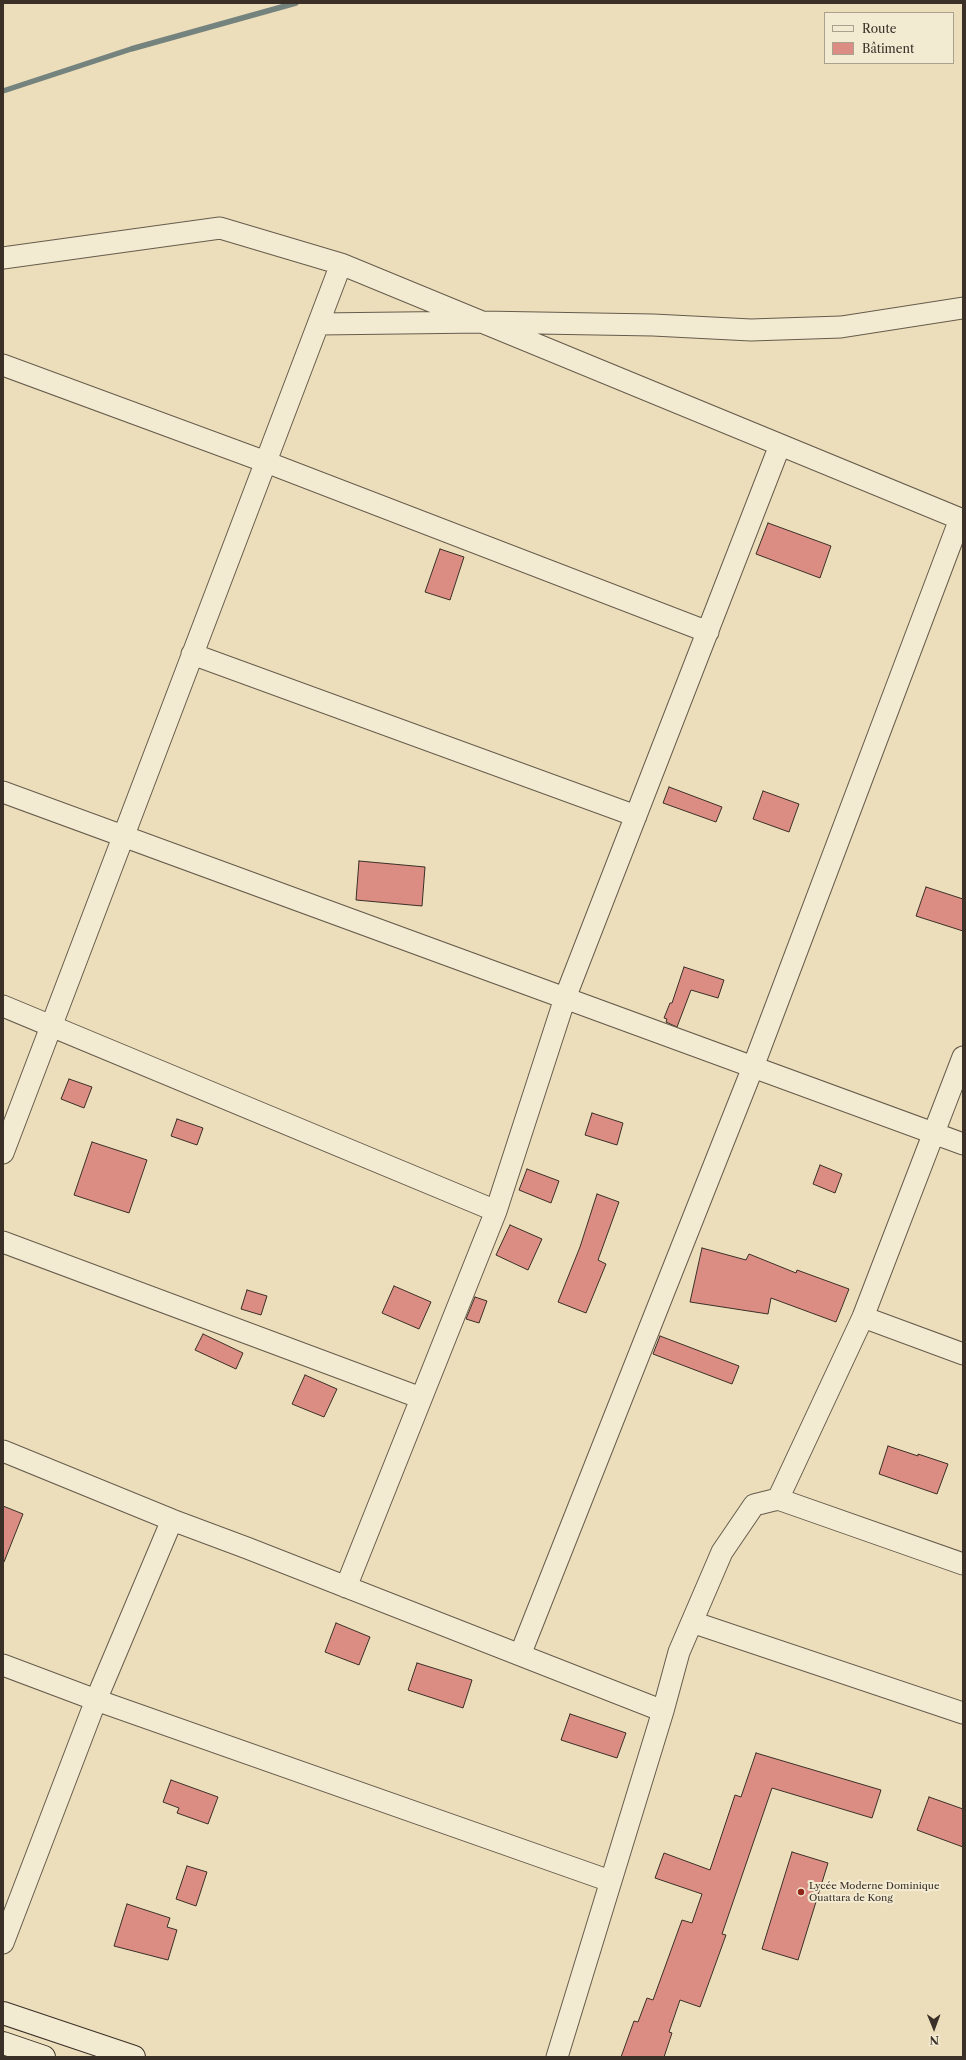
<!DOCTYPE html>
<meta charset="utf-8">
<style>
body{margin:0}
#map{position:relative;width:966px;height:2060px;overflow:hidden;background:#ecdeba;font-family:"Libre Caslon Text",serif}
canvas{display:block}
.frame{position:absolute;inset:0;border:4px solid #3a3027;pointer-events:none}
.legend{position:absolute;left:824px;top:12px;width:130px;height:52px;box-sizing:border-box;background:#f3ead2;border:1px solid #a9a08e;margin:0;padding:5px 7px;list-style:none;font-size:12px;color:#3a3027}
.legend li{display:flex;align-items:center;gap:8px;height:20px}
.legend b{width:20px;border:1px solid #a9a08e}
.north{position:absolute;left:914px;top:2008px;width:40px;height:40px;-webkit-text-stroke:3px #f3ead2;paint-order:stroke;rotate:179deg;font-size:11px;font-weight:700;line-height:16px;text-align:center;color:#3a3027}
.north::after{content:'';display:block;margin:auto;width:14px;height:18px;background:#3a3027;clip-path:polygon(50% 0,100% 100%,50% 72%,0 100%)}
</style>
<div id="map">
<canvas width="966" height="2060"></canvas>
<div class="frame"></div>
<ul class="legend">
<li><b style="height:5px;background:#f3ead2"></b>Route</li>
<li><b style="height:11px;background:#db8c83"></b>Bâtiment</li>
</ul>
<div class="north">N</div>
</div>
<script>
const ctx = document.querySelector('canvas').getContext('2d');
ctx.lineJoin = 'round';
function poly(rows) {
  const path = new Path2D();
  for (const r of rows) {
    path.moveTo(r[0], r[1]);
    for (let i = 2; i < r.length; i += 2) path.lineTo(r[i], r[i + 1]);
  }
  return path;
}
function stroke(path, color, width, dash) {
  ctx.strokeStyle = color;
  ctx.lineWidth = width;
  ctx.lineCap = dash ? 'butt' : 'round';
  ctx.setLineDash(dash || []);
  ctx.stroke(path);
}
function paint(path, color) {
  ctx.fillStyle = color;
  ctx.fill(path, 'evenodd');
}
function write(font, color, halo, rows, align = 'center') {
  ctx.font = font + ' "Libre Caslon Text",serif';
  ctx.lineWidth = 4;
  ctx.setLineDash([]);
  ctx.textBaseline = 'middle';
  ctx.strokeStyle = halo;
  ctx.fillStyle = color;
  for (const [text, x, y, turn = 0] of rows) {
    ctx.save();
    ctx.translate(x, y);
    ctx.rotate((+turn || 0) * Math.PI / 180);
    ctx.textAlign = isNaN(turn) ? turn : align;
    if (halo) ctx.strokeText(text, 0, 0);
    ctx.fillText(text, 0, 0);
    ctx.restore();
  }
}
stroke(poly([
 [3,91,131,49,296,3]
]), '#75837f', 5.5);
const building = poly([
 [768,523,831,546,820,578,756,554,768,523],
 [440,549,464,557,450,600,425,592,440,549],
 [669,787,722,807,716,822,663,803,669,787],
 [763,791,799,804,789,832,753,819,763,791],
 [359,861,425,867,422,906,356,900,359,861],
 [926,887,963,899,963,931,916,916,926,887],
 [684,967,724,980,718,998,691,990,677,1027,666,1022,667,1019,664,1018,670,1003,672,1003,684,967],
 [69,1079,92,1087,84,1108,61,1099,69,1079],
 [592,1113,623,1123,617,1145,585,1135,592,1113],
 [177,1119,203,1128,197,1145,171,1136,177,1119],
 [92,1142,147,1160,129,1213,74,1195,92,1142],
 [820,1165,842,1174,835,1193,813,1184,820,1165],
 [527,1169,559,1181,551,1203,519,1190,527,1169],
 [597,1194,619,1202,598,1260,606,1264,586,1313,558,1302,580,1247,597,1194],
 [510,1225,542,1239,528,1270,496,1255,510,1225],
 [702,1248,746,1260,749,1254,796,1273,797,1270,849,1289,836,1322,771,1298,768,1314,690,1302,702,1248],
 [394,1286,431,1302,419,1329,382,1313,394,1286],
 [247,1290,267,1296,261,1315,241,1309,247,1290],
 [475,1297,487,1301,479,1323,466,1319,475,1297],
 [203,1334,243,1353,236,1369,195,1350,203,1334],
 [660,1336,739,1366,732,1384,653,1354,660,1336],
 [305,1375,337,1389,324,1417,292,1404,305,1375],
 [888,1446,918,1456,918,1454,948,1464,937,1494,879,1474,888,1446],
 [3,1506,23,1514,4,1562,3,1562,3,1506],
 [336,1623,370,1637,359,1665,325,1652,336,1623],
 [417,1663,472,1680,463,1708,408,1690,417,1663],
 [570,1714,626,1733,617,1758,561,1740,570,1714],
 [756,1753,881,1790,872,1818,772,1788,722,1934,726,1935,700,2007,680,2000,669,2032,672,2033,664,2057,621,2057,634,2021,638,2022,647,1998,653,2000,682,1920,692,1923,702,1894,655,1878,664,1853,710,1870,735,1795,741,1797,756,1753],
 [171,1780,218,1797,208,1824,177,1813,179,1808,163,1802,171,1780],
 [929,1797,963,1809,963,1847,917,1830,929,1797],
 [792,1852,828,1863,798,1960,762,1949,792,1852],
 [187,1866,207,1872,196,1906,176,1899,187,1866],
 [127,1904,170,1918,167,1927,177,1930,168,1960,114,1946,127,1904]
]);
paint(building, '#db8c83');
stroke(building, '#3a3027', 1);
const minor = poly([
 [3,258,220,228,341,264,963,520],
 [319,324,482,322,653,325,751,330,841,327,963,308],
 [3,365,266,462,708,632],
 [192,654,636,816],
 [3,792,963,1144],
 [3,1006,496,1211],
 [3,1153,341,264],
 [3,1242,421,1398],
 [863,1317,963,1354],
 [3,1451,172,1520,247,1548,663,1711],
 [778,1499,963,1564],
 [346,1587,496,1211,565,998,780,445],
 [692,1622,963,1713],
 [520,1655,753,1067,960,519],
 [3,1665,96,1700,610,1881],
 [3,1943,96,1700,172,1520],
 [557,2057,663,1711,679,1652,722,1552,754,1505,778,1499,863,1317,963,1057]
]);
const secondary = poly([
 [3,2013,134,2057],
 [3,2043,44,2057]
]);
stroke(minor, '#665c4c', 23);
stroke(secondary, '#3a3027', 24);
stroke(minor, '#f3ead2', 21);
stroke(secondary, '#f3ead2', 22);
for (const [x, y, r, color] of [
 [801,1892,4,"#8f2418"]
]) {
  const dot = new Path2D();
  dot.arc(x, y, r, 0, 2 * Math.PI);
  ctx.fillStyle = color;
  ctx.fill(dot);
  stroke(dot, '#f3ead2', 1.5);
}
write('10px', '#3a3027', '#f3ead2', [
 ["Lycée Moderne Dominique",809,1886],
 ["Ouattara de Kong",809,1898]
], 'left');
</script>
